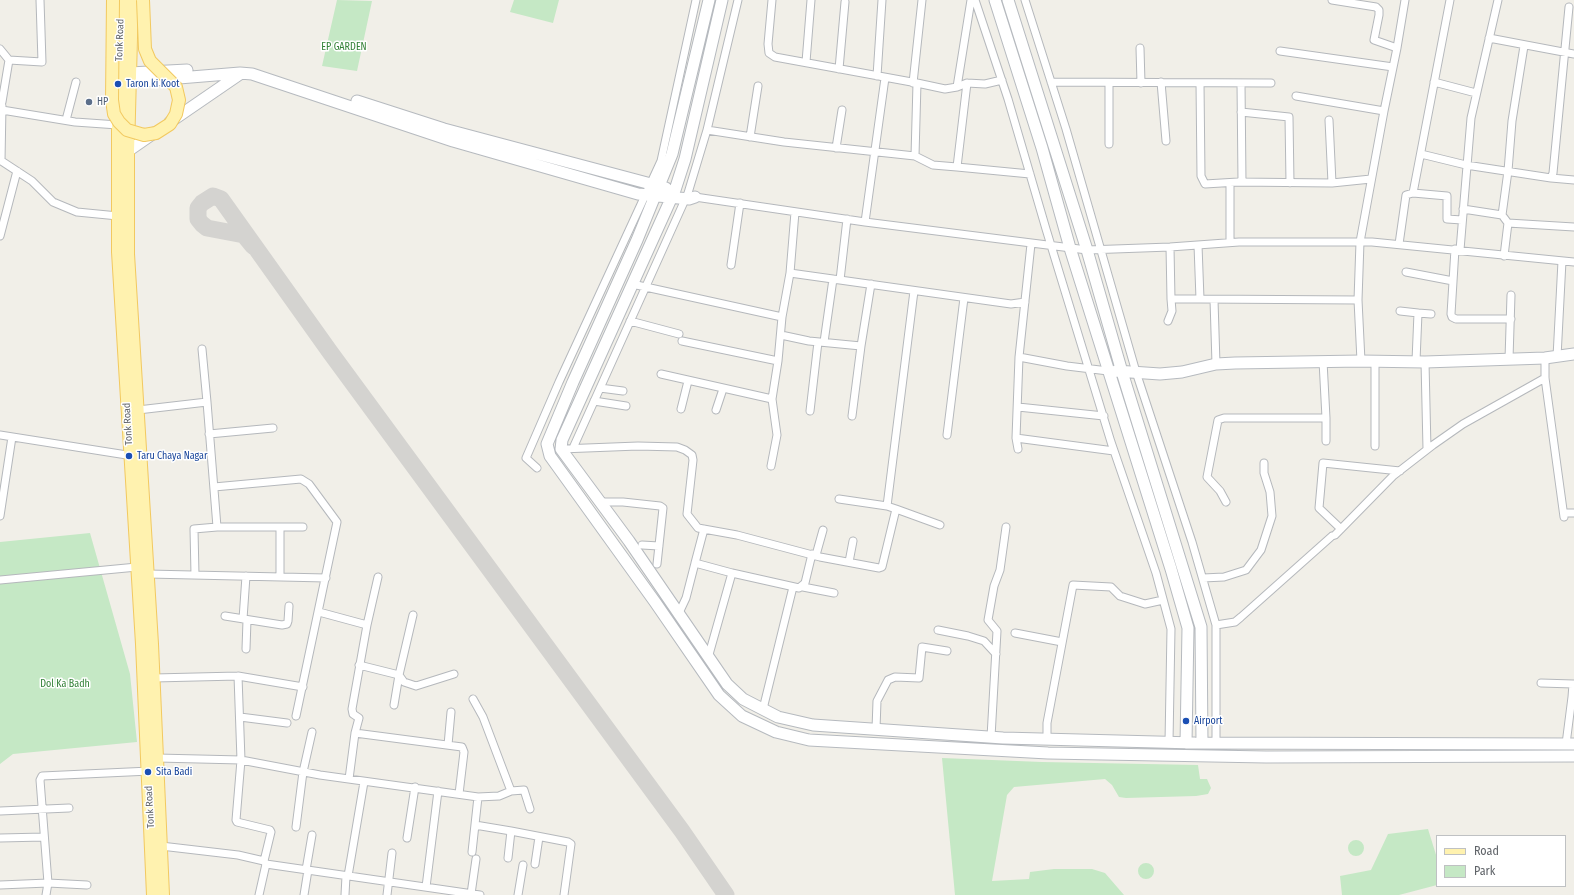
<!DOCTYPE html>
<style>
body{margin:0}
#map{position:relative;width:1574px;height:895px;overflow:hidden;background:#f1efe8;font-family:"Fira Sans Condensed",sans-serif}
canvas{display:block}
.legend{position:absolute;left:1436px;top:835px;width:130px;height:52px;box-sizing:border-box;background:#fff;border:1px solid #bfc1c3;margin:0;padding:5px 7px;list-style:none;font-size:12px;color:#5f6368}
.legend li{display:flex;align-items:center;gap:8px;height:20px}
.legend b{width:20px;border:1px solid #bfc1c3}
</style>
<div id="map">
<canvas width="1574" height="895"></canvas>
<ul class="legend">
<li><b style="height:5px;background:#fff2af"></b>Road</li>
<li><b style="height:11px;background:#c5e8c5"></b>Park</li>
</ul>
</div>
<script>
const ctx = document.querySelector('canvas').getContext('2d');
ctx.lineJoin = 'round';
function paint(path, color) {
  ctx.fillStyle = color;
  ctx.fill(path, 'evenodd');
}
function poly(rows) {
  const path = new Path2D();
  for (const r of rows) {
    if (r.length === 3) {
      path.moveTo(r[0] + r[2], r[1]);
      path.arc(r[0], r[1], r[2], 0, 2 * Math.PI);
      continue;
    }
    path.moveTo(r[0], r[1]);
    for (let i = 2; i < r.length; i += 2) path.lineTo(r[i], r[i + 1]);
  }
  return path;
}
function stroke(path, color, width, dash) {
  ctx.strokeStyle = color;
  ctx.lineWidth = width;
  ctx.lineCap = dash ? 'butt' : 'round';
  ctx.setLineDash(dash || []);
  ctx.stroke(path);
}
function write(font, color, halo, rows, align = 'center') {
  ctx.font = font + ' "Fira Sans Condensed",sans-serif';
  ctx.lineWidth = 3;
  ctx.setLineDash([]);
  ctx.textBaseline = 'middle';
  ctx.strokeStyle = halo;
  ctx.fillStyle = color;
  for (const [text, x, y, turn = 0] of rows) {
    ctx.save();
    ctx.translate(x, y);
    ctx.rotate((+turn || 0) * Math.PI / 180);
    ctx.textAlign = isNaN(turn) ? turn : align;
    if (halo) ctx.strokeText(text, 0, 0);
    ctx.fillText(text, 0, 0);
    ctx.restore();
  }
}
paint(poly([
 [337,0,372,1,357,71,322,66],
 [514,0,559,0,553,23,510,12],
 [90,533,130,674,137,742,13,754,0,764,0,542],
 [942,758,1042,762,1198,765,1200,779,1207,779,1211,788,1208,794,1196,796,1126,798,1119,797,1112,785,1105,779,1014,787,1007,795,992,881,1029,879,1030,872,1054,869,1092,869,1105,873,1124,895,955,895],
 [1428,829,1437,858,1437,885,1399,895,1342,895,1340,876,1371,870,1388,834],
 [1356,848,8],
 [1146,871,8]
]), '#c5e8c5');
stroke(poly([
 [253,246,244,235,207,228,202,224,198,219,198,208,202,203,213,196,221,199,330,352,682,831,726,895]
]), '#d4d3d0', 17);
const street = poly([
 [772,0,768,44,769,53,775,57,917,83],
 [971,0,957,87,967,83,985,84,1002,80],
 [975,0,1008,99,1046,229,1111,442,1156,573,1171,629,1169,742],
 [1025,0,1066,129,1136,372,1192,542,1216,625,1216,743],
 [1332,0,1376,7,1379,10,1379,15,1374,40,1397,48],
 [1489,38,1574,54],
 [1140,48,1141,83],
 [0,49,9,60],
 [1280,51,1393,67],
 [806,62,811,0],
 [839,69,845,2],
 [877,76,882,0],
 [1051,82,1271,83],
 [1161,82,1166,141],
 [1434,82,1476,93],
 [913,83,922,0],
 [1109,83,1109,144],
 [1200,83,1201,176,1205,184,1238,182,1332,183,1329,120],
 [1241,83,1242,182],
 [957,87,945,89,917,83,915,156,933,165,957,167,967,83],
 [1296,96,1384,111,1397,48,1405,0],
 [0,102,2,102,9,60,42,62,40,0],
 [2,110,75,122,118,125],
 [1241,112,1289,117,1290,183],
 [66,120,76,82],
 [707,130,784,142,915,156],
 [750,137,758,86],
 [836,148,842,110],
 [1421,154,1466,165,1551,178,1553,173,1569,7],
 [0,160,32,181,53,202,77,212,118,216],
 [1,161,2,106],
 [957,167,1030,174],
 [1551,178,1574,180],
 [1230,183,1230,242],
 [1332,183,1371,179],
 [1413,193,1447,196,1447,219,1462,220],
 [695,197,865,222,1087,250,1170,247,1239,242,1372,242,1574,262],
 [1463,209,1502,215,1508,223,1504,256],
 [795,212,790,273,1011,304,1025,302],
 [1502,215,1508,171,1512,121,1524,46],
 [865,222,885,78],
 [1508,223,1574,227],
 [0,236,17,171],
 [1399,244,1406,195,1413,193,1450,0],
 [1198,245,1200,299,1358,300],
 [1170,247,1171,299,1200,299],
 [1455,249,1451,314,1452,317,1456,319,1511,319],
 [1460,250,1471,118,1498,0],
 [731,265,740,203],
 [1406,272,1453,281],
 [840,280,847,219],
 [632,284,782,317,790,273],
 [1214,300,1216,364],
 [1400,311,1418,313],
 [630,321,679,334],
 [1168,321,1172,311,1171,299],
 [781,335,809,341,861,346,871,284],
 [682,341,778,361,782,317],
 [824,342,833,279],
 [1019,357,1067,366,1108,371],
 [1557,357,1562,261],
 [1545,358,1545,378,1564,517],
 [1509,359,1511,295],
 [1361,361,1358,300,1360,242,1384,111],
 [1416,361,1418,313,1431,314],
 [1425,362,1427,449],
 [661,374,772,399],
 [600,388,623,391],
 [594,401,626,406],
 [207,402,217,527,303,527],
 [1018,407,1104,416],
 [681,409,688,381],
 [138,410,207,402,202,349],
 [716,410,723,389],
 [810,411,818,342],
 [852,416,861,346],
 [209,434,273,428],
 [0,435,133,456],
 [947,435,964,298],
 [1016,438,1114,451],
 [1326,441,1326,418],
 [1375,446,1375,361],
 [573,448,688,193,707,130,738,0],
 [561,449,638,446,677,447,685,450,692,455,693,460,687,514,698,528,737,535,820,557,879,568,882,567,896,509,887,506,839,499],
 [1018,449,1016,438,1019,357,1031,244],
 [771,466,777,435,772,399,778,361],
 [537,468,526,458,559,382,661,161,696,0],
 [214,487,301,479,309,484,337,522,296,716],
 [600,502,623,502,660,506,663,508,657,564],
 [1226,502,1220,491,1207,477,1218,420,1224,418,1326,418,1323,361],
 [887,506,914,291],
 [896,509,940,525],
 [1564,513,1574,513],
 [0,516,12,437],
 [1341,529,1319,508,1323,463,1400,471],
 [642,545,659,546],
 [816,555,823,530],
 [849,562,853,541],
 [695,563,704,529],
 [732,573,799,588,805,583,812,554],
 [148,574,326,578],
 [195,575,194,529,217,527],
 [280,577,280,527],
 [1203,578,1224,577,1246,570,1261,550,1272,516,1270,492,1264,473,1264,463],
 [0,580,137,567],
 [803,587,834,593],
 [319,612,367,625,378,577],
 [678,615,686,598,695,563,732,573,708,658],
 [225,616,282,625,287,624,288,621,289,606],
 [243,619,246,576],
 [1216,625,1235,622,1241,617,1332,536,1335,535,1393,476,1433,445,1463,424,1545,378],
 [938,630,968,636,984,641,996,654],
 [1015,633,1062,642],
 [246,649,247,620],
 [359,665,399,675,413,615],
 [399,675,404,682,416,686,454,674],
 [154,678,238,676,303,687],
 [1541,683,1573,684,1572,697],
 [394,705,399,675],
 [763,709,793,587],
 [240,717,287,723],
 [876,729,877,701,888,680,895,677,919,678,922,647,947,651],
 [355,733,359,718,353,714,352,709,367,625],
 [991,737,997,631,988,620,994,586,1000,570,1006,527],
 [1047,739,1047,723,1073,585,1111,587,1120,596,1145,604,1163,600],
 [1566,744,1572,697,1574,697],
 [448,745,451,712],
 [157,758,241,760,238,676],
 [349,779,355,733,462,747,464,752,459,794],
 [511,791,524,790,530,809],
 [0,811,69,808],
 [475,825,511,831,508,858],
 [296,827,303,772,312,732],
 [511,831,568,842,571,844,564,895],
 [0,838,44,837],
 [407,838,415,787],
 [161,846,238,855,264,861,266,864,480,895],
 [472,852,478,797],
 [264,861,271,832,270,830,237,822,236,820,241,760,320,775,478,797,499,796,511,791,483,717,473,699],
 [535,864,539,837],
 [306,870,312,835],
 [348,876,364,782],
 [0,885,48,883,46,895],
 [87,885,48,883,40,780,42,776,150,771],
 [426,887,438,791],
 [471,894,476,859],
 [259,895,266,864],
 [304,895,308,870],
 [345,895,346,876],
 [387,895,392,853],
 [518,895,523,865]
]);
const secondary = poly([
 [709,0,672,154,637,240,573,382,547,444,550,456,655,602,719,695,742,716,776,732,809,740,1048,753,1266,757,1574,756],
 [722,0,685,159,675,190,562,440,561,449,629,541,727,684,743,699,778,717,813,725,1003,738,1195,743,1574,744],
 [995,0,1042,148,1070,248,1171,569,1188,628,1186,743],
 [1008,0,1087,250,1122,372,1201,627,1202,743],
 [130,73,187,70],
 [130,82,240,73,252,74,453,141,638,194,689,199,695,197],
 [357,101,444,129,666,188],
 [170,122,240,74],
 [128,151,154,133],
 [1116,371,1160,374,1182,372,1216,364,1235,363,1361,361,1425,362,1545,358,1574,354]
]);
const primary = poly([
 [121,0,118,125,118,252,142,644,153,895],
 [132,0,128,151,128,254,152,644,163,895]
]);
stroke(street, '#b5b8bc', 9);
stroke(secondary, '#b6babf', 13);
stroke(primary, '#f2c960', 14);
stroke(street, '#fff', 7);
stroke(secondary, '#fff', 11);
stroke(primary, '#fff2af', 12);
const primaryBridge = poly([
 [113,0,112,100,114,114,119,122,127,130,144,135,156,133,170,124,176,114,179,100,176,87,150,61,145,49,143,0]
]);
stroke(primaryBridge, '#f2c960', 14, []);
stroke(primaryBridge, '#fff2af', 12);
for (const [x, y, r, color] of [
 [118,84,4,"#1a4fb4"],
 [89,102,4,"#5c6f8a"],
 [129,456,4,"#1a4fb4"],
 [1186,721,4,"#1a4fb4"],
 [148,772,4,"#1a4fb4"]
]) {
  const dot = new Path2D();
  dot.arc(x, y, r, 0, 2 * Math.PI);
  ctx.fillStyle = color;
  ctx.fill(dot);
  stroke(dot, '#fff', 1.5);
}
write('10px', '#5f6368', '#fff', [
 ["Tonk Road",120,40,-88],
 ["Tonk Road",128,424,-93],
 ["Tonk Road",150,807,-93]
]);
write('10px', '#348238', '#fff', [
 ["EP GARDEN",344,47],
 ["Dol Ka Badh",65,684]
]);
write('10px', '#164399', '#fff', [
 ["Taron ki Koot",126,84],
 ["Taru Chaya Nagar",137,456],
 ["Airport",1194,721],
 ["Sita Badi",156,772]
], 'left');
write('10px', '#4e5e75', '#fff', [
 ["HP",97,102]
], 'left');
</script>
